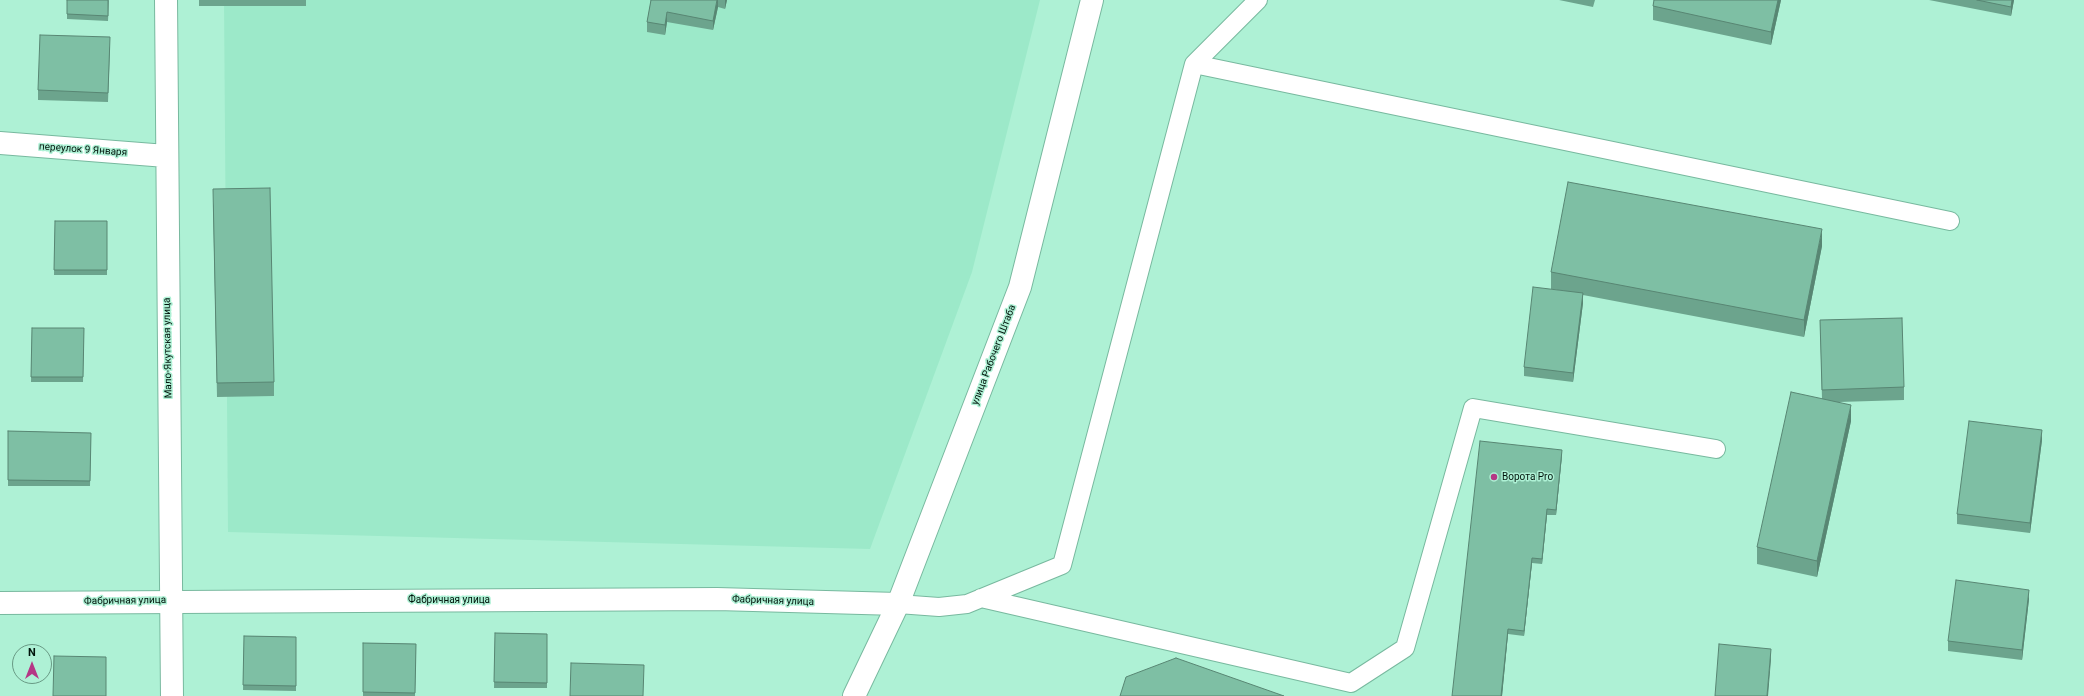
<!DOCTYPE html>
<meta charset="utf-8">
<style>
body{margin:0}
#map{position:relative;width:2084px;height:696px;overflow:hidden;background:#aef1d5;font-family:Roboto,sans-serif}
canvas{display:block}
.north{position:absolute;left:12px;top:644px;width:40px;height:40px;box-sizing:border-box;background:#aef1d5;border:1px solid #689984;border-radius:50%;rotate:0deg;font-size:11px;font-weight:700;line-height:16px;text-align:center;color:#00140b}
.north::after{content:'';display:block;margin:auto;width:14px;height:18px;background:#b53785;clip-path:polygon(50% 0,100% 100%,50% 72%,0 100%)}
</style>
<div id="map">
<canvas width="2084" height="696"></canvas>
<div class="north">N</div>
</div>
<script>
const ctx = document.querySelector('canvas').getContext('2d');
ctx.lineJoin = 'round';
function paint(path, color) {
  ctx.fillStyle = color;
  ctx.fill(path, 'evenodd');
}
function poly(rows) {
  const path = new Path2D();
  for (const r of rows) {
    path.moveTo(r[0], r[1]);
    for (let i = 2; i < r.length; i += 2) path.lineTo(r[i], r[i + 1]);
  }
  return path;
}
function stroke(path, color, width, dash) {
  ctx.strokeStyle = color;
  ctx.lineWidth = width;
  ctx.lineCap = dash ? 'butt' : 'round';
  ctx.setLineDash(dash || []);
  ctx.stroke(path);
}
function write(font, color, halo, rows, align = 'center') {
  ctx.font = font + ' Roboto,sans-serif';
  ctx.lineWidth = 3;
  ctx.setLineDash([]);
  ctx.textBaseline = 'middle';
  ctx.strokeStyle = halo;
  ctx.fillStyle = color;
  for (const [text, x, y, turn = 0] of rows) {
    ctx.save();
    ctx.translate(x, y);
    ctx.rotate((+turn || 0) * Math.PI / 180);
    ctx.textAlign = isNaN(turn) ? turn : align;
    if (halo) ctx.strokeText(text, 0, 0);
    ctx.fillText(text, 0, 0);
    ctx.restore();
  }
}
paint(poly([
 [224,0,1040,0,972,272,870,549,228,532]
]), '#9ce9c9');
const service = poly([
 [1194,64,1950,221],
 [981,598,1351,683,1405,648,1473,408,1716,449],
 [898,604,939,607,967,604,1062,565,1194,64,1258,0]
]);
const minor = poly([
 [166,0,172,696],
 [0,143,166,156]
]);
const tertiary = poly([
 [0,603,717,599,898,604]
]);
const secondary = poly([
 [854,696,898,604,1020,287,1092,0]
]);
stroke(service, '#78b99f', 20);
stroke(minor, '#78b99f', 24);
stroke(tertiary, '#78b99f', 24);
stroke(secondary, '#78b99f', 24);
stroke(service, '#fff', 18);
stroke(minor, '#fff', 22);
stroke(tertiary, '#fff', 22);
stroke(secondary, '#fff', 22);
paint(poly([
 [109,0,108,21,67,19,67,14],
 [199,0,306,0,306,6,199,6],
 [651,0,727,0,725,9,718,7,713,30,667,22,665,35,647,32,647,22],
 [1559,0,1595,0,1593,7],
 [1654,0,1781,0,1771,45,1653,20,1653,6],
 [1929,0,2014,0,2011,16],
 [110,47,108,102,38,100,38,90],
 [213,203,274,382,274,396,217,397],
 [55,221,107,221,107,275,54,275],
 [1822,246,1804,337,1583,295,1583,303,1573,382,1524,376,1524,367,1564,291,1551,289,1551,272],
 [1820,320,1904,387,1904,400,1839,402,1851,421,1817,577,1757,564,1757,547,1822,399],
 [32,328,84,328,83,382,31,382],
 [8,431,91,433,90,486,8,486],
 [2042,440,2030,533,1957,524,1957,514],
 [1562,455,1556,515,1547,515,1542,564,1532,563,1524,636,1508,634,1502,696,1452,696],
 [2029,599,2022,660,1948,651,1948,641],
 [495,633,547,634,547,688,494,688],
 [244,636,296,637,296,691,243,690],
 [363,643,416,644,415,696,363,696]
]), '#6ca48d');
paint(poly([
 [717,0,718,0,718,7,713,30,713,21],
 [725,0,727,0,725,9],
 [1778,0,1781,0,1771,45,1771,32],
 [2012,0,2014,0,2011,16,2011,7],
 [667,12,667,22,665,35,665,25],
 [1822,229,1822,246,1804,337,1804,320],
 [1583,293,1583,303,1573,382,1573,373],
 [1851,405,1851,421,1817,577,1817,561],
 [2042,430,2042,440,2030,533,2030,523],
 [1562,450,1562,455,1556,515,1556,510],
 [1547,509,1547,515,1542,564,1542,559],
 [1532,558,1532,563,1524,636,1524,631],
 [2029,590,2029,599,2022,660,2022,650],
 [1508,629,1508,634,1502,696,1501,696],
 [1771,649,1771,659,1768,696,1767,696]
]), '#588673');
const building = poly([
 [67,0,108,0,108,16,67,14,67,0],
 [651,0,717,0,713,21,667,12,665,25,647,22,651,0],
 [1654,0,1778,0,1771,32,1653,6,1654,0],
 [1977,0,2012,0,2011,7,1977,0],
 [40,35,110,37,108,93,38,90,40,35],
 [1568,182,1822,229,1804,320,1551,272,1568,182],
 [270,188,274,382,217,383,213,189,270,188],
 [55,221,107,221,107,270,54,270,55,221],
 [1533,287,1583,293,1573,373,1524,367,1533,287],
 [1902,318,1904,387,1822,390,1820,320,1902,318],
 [32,328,84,328,83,377,31,377,32,328],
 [1791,392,1851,405,1817,561,1757,547,1791,392],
 [1969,421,2042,430,2030,523,1957,514,1969,421],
 [8,431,91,433,90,481,8,480,8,431],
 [1480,441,1562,450,1556,510,1547,509,1542,559,1532,558,1524,631,1508,629,1501,696,1452,696,1480,441],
 [1956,580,2029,590,2022,650,1948,641,1956,580],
 [495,633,547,634,547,683,494,682,495,633],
 [244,636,296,637,296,686,243,685,244,636],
 [363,643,416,644,415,693,363,692,363,643],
 [1719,644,1771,649,1767,696,1715,696,1719,644],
 [54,656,106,657,106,696,53,696,54,656],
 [1176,658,1284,696,1120,696,1126,677,1176,658],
 [571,663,644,665,643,696,570,696,571,663]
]);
paint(building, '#7ebfa4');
stroke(building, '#588673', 1);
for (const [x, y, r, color] of [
 [1494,477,4,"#b53785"]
]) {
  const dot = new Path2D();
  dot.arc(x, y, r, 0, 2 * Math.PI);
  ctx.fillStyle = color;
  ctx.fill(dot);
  stroke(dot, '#aef1d5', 1.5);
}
write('10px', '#00140b', '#aef1d5', [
 ["переулок 9 Января",83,150,4],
 ["Мало-Якутская улица",168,348,-91],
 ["улица Рабочего Штаба",994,355,-69],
 ["Фабричная улица",449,600],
 ["Фабричная улица",125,601,-1],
 ["Фабричная улица",773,601,2]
]);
write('10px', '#00140b', '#aef1d5', [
 ["Ворота Pro",1502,477]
], 'left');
</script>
